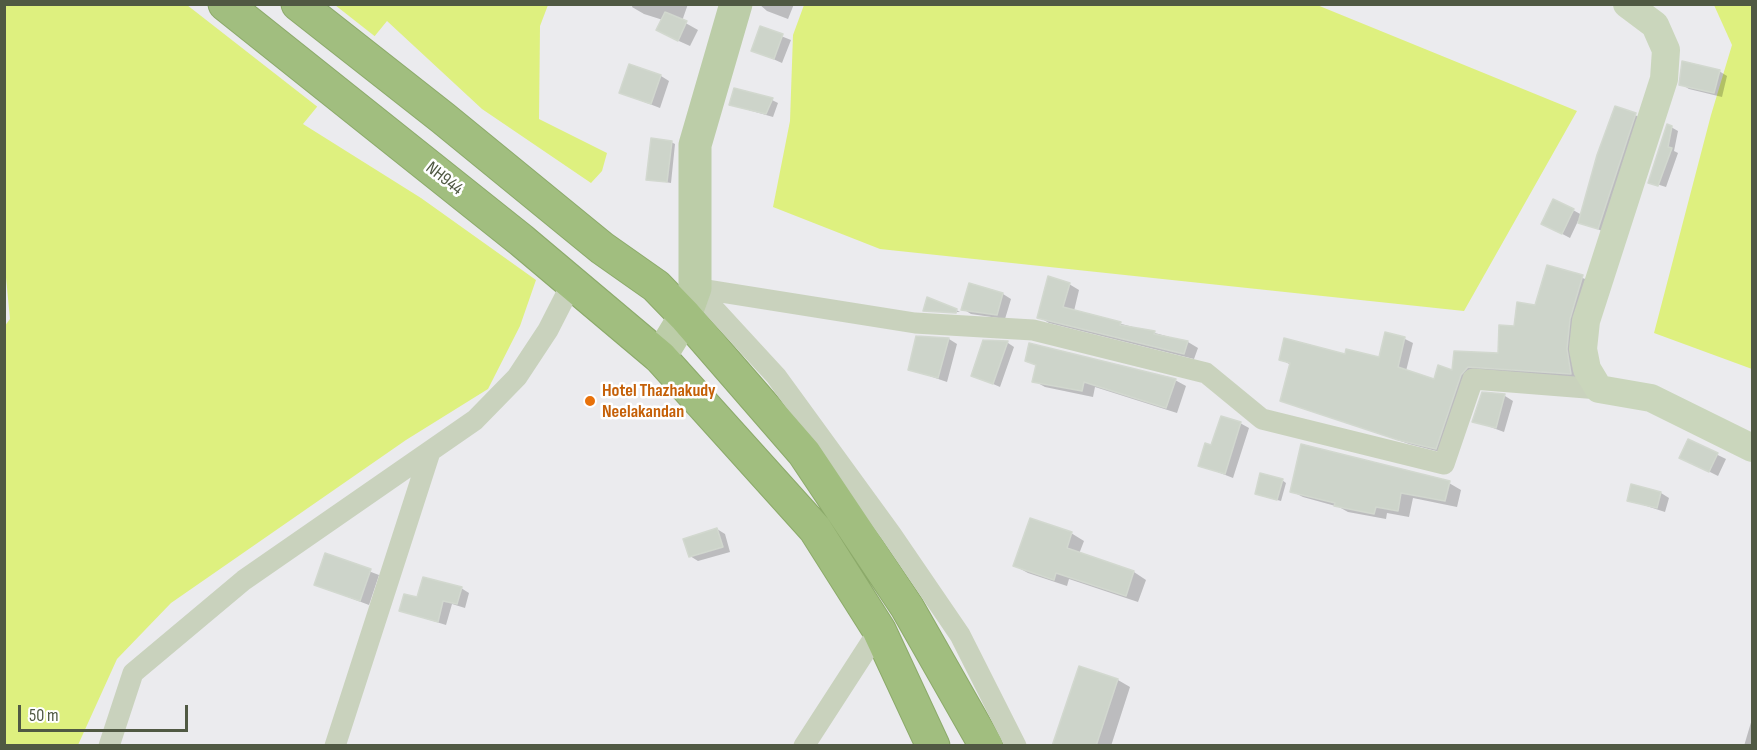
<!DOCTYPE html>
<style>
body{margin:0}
#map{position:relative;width:1757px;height:750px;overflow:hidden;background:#ebebee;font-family:"Sofia Sans Condensed",sans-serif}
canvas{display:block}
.frame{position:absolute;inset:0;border:6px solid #505943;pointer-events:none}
.scale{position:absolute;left:18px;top:705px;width:170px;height:27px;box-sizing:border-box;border:3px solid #505943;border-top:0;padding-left:8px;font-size:18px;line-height:21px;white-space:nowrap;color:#505943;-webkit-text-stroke:4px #fff;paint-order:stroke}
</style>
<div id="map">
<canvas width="1757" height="750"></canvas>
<div class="frame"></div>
<div class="scale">50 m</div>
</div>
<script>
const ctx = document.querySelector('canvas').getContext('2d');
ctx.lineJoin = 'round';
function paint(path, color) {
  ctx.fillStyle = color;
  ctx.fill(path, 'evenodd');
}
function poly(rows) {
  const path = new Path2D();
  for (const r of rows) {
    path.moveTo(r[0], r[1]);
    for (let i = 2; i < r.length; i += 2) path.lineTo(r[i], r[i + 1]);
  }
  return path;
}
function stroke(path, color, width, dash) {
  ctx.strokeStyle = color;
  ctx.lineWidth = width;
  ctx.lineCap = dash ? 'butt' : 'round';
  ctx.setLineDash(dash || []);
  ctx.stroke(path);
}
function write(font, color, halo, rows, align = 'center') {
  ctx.font = font + ' "Sofia Sans Condensed",sans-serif';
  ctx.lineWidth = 5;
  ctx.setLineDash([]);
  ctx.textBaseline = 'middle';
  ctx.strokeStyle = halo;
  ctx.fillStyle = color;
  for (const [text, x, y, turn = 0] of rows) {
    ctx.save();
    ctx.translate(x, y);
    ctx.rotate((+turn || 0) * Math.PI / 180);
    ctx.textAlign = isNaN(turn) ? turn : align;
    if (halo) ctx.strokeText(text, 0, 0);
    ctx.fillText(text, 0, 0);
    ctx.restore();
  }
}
paint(poly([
 [4,5,548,5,540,26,539,119,607,153,602,171,591,183,482,109,387,21,303,124,421,198,536,280,520,326,488,389,406,440,171,603,117,659,78,745,5,745,4,327,10,319,4,257],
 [804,5,1317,5,1577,111,1464,311,880,249,773,207,790,121,793,35],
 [1714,5,1752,5,1752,369,1654,333,1711,115,1732,45]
]), '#def07f');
paint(poly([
 [187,5,335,5,377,38,319,108]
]), '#ebebee');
paint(poly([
 [633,4,688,4,682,21,698,30,690,46,670,37,663,20,644,14,632,7],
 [759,4,794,4,788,19,767,11],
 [761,28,791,40,782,63,753,50],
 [1719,71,1727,76,1722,97,1689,89,1681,84],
 [661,76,669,81,660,108,621,93],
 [772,100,778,103,773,117,731,105],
 [1635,115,1643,119,1607,233,1578,221,1570,238,1551,228,1573,210,1582,215],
 [1671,127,1678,131,1674,151,1678,153,1666,187,1650,182],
 [671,142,675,144,671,183,647,179],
 [1548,266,1591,281,1579,378,1473,374,1444,453,1409,444,1282,400,1291,365,1280,359,1346,356,1380,358,1405,339,1413,343,1406,371,1435,381,1499,355,1515,327,1536,307],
 [1069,284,1079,290,1074,311,1188,342,1198,348,1194,359,1049,323,1039,317],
 [1003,294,1011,299,1005,319,971,314,963,309],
 [925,310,956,310,960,312,929,312],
 [917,337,949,339,957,344,947,382,909,369],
 [985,341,1008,343,1014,347,1000,387,973,375],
 [1027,361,1175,380,1186,386,1177,413,1095,387,1093,397,1045,387,1034,381,1037,366],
 [1483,394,1505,396,1513,401,1504,432,1474,421],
 [1240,423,1249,428,1233,478,1200,465,1212,447],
 [1689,441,1726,459,1718,476,1690,462],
 [1282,480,1286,483,1281,501,1260,495],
 [1449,483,1461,490,1457,507,1413,498,1409,517,1387,513,1386,519,1348,512,1339,507,1303,497,1291,491],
 [1661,493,1669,498,1665,512,1628,500],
 [717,529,725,534,730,552,698,561,690,556],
 [1071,533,1084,541,1079,554,1134,572,1146,580,1138,602,1069,579,1067,586,1028,573,1015,566],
 [326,555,379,575,369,605,316,585],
 [461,588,469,593,465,608,452,604,446,625,401,611,418,599],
 [1080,668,1118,680,1130,687,1111,746,1060,746],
 [1752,719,1752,746,1744,746]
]), '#0003');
const building = poly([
 [665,12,687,21,678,41,656,30,665,12],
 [760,26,783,34,774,59,751,51,760,26],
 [1682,61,1720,70,1714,93,1679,85,1682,61],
 [629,64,661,75,651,104,619,93,629,64],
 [734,88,773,98,766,114,729,105,734,88],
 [1615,106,1636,113,1598,229,1578,223,1597,155,1615,106],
 [1667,124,1672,126,1668,147,1672,148,1658,186,1648,183,1667,124],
 [651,138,672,141,667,182,646,180,651,138],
 [1553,199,1574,209,1562,234,1541,224,1553,199],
 [1547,265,1583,275,1570,319,1567,349,1571,374,1468,367,1461,375,1436,449,1398,440,1280,401,1290,363,1279,360,1284,338,1345,354,1346,349,1379,357,1385,332,1405,337,1398,367,1434,379,1438,365,1452,370,1454,351,1498,353,1499,325,1514,326,1517,302,1535,305,1547,265],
 [1048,276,1070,283,1063,307,1121,322,1120,325,1155,331,1154,334,1188,341,1184,354,1037,318,1048,276],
 [969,283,1003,293,997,315,961,310,969,283],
 [927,297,957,309,956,313,923,311,927,297],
 [916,336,949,338,938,378,908,370,916,336],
 [983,340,1008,341,993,384,971,376,983,340],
 [1029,343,1176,379,1166,408,1084,382,1082,391,1032,382,1036,365,1025,361,1029,343],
 [1482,392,1505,394,1496,428,1472,422,1482,392],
 [1221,416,1241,422,1225,474,1198,466,1205,443,1211,445,1221,416],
 [1688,439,1718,453,1709,472,1679,458,1688,439],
 [1301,444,1450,481,1445,501,1401,493,1398,511,1376,507,1374,514,1334,506,1335,503,1290,492,1301,444],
 [1260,473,1283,479,1277,500,1255,494,1260,473],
 [1631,484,1661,492,1657,508,1627,501,1631,484],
 [1030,518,1072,532,1067,548,1134,571,1126,596,1056,573,1054,580,1013,566,1030,518],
 [717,528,723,547,689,557,683,539,717,528],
 [325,553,371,569,360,601,314,585,325,553],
 [423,577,462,587,457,604,443,601,438,622,399,611,404,594,417,597,423,577],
 [1079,666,1118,679,1096,746,1052,746,1079,666]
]);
paint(building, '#cdd4ca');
stroke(building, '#d2d8cf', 1.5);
const highway = poly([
 [225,4,521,240,660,357,815,529,879,630,933,746],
 [298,4,443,118,602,248,656,286,685,316,804,453,907,607,986,746]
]);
stroke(highway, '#8caa6a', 35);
stroke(poly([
 [695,288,915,323,1033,330,1206,373,1262,419,1444,464,1473,379,1599,389],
 [695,288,776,376,891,534,960,635,1016,746],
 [109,746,133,673,244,580,475,420,517,377,548,330,572,283],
 [335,746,430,452],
 [804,746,879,630]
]), '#c9d2bd', 21);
stroke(poly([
 [1627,4,1655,25,1666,50,1664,79,1586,321,1583,349,1587,369,1599,389,1651,398,1752,448]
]), '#cad6bc', 28);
stroke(poly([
 [660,357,685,316,695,288,695,145,736,4]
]), '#bccda8', 33);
stroke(highway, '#a1be7f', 33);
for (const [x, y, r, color] of [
 [590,401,6,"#e8710a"]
]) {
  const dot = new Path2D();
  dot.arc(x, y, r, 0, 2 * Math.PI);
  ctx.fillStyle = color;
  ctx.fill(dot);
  stroke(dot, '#fff', 2);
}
write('18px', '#505943', '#fff', [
 ["NH944",444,179,38]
]);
write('bold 18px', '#c56008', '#fff', [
 ["Hotel Thazhakudy",602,391],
 ["Neelakandan",602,412]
], 'left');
</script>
